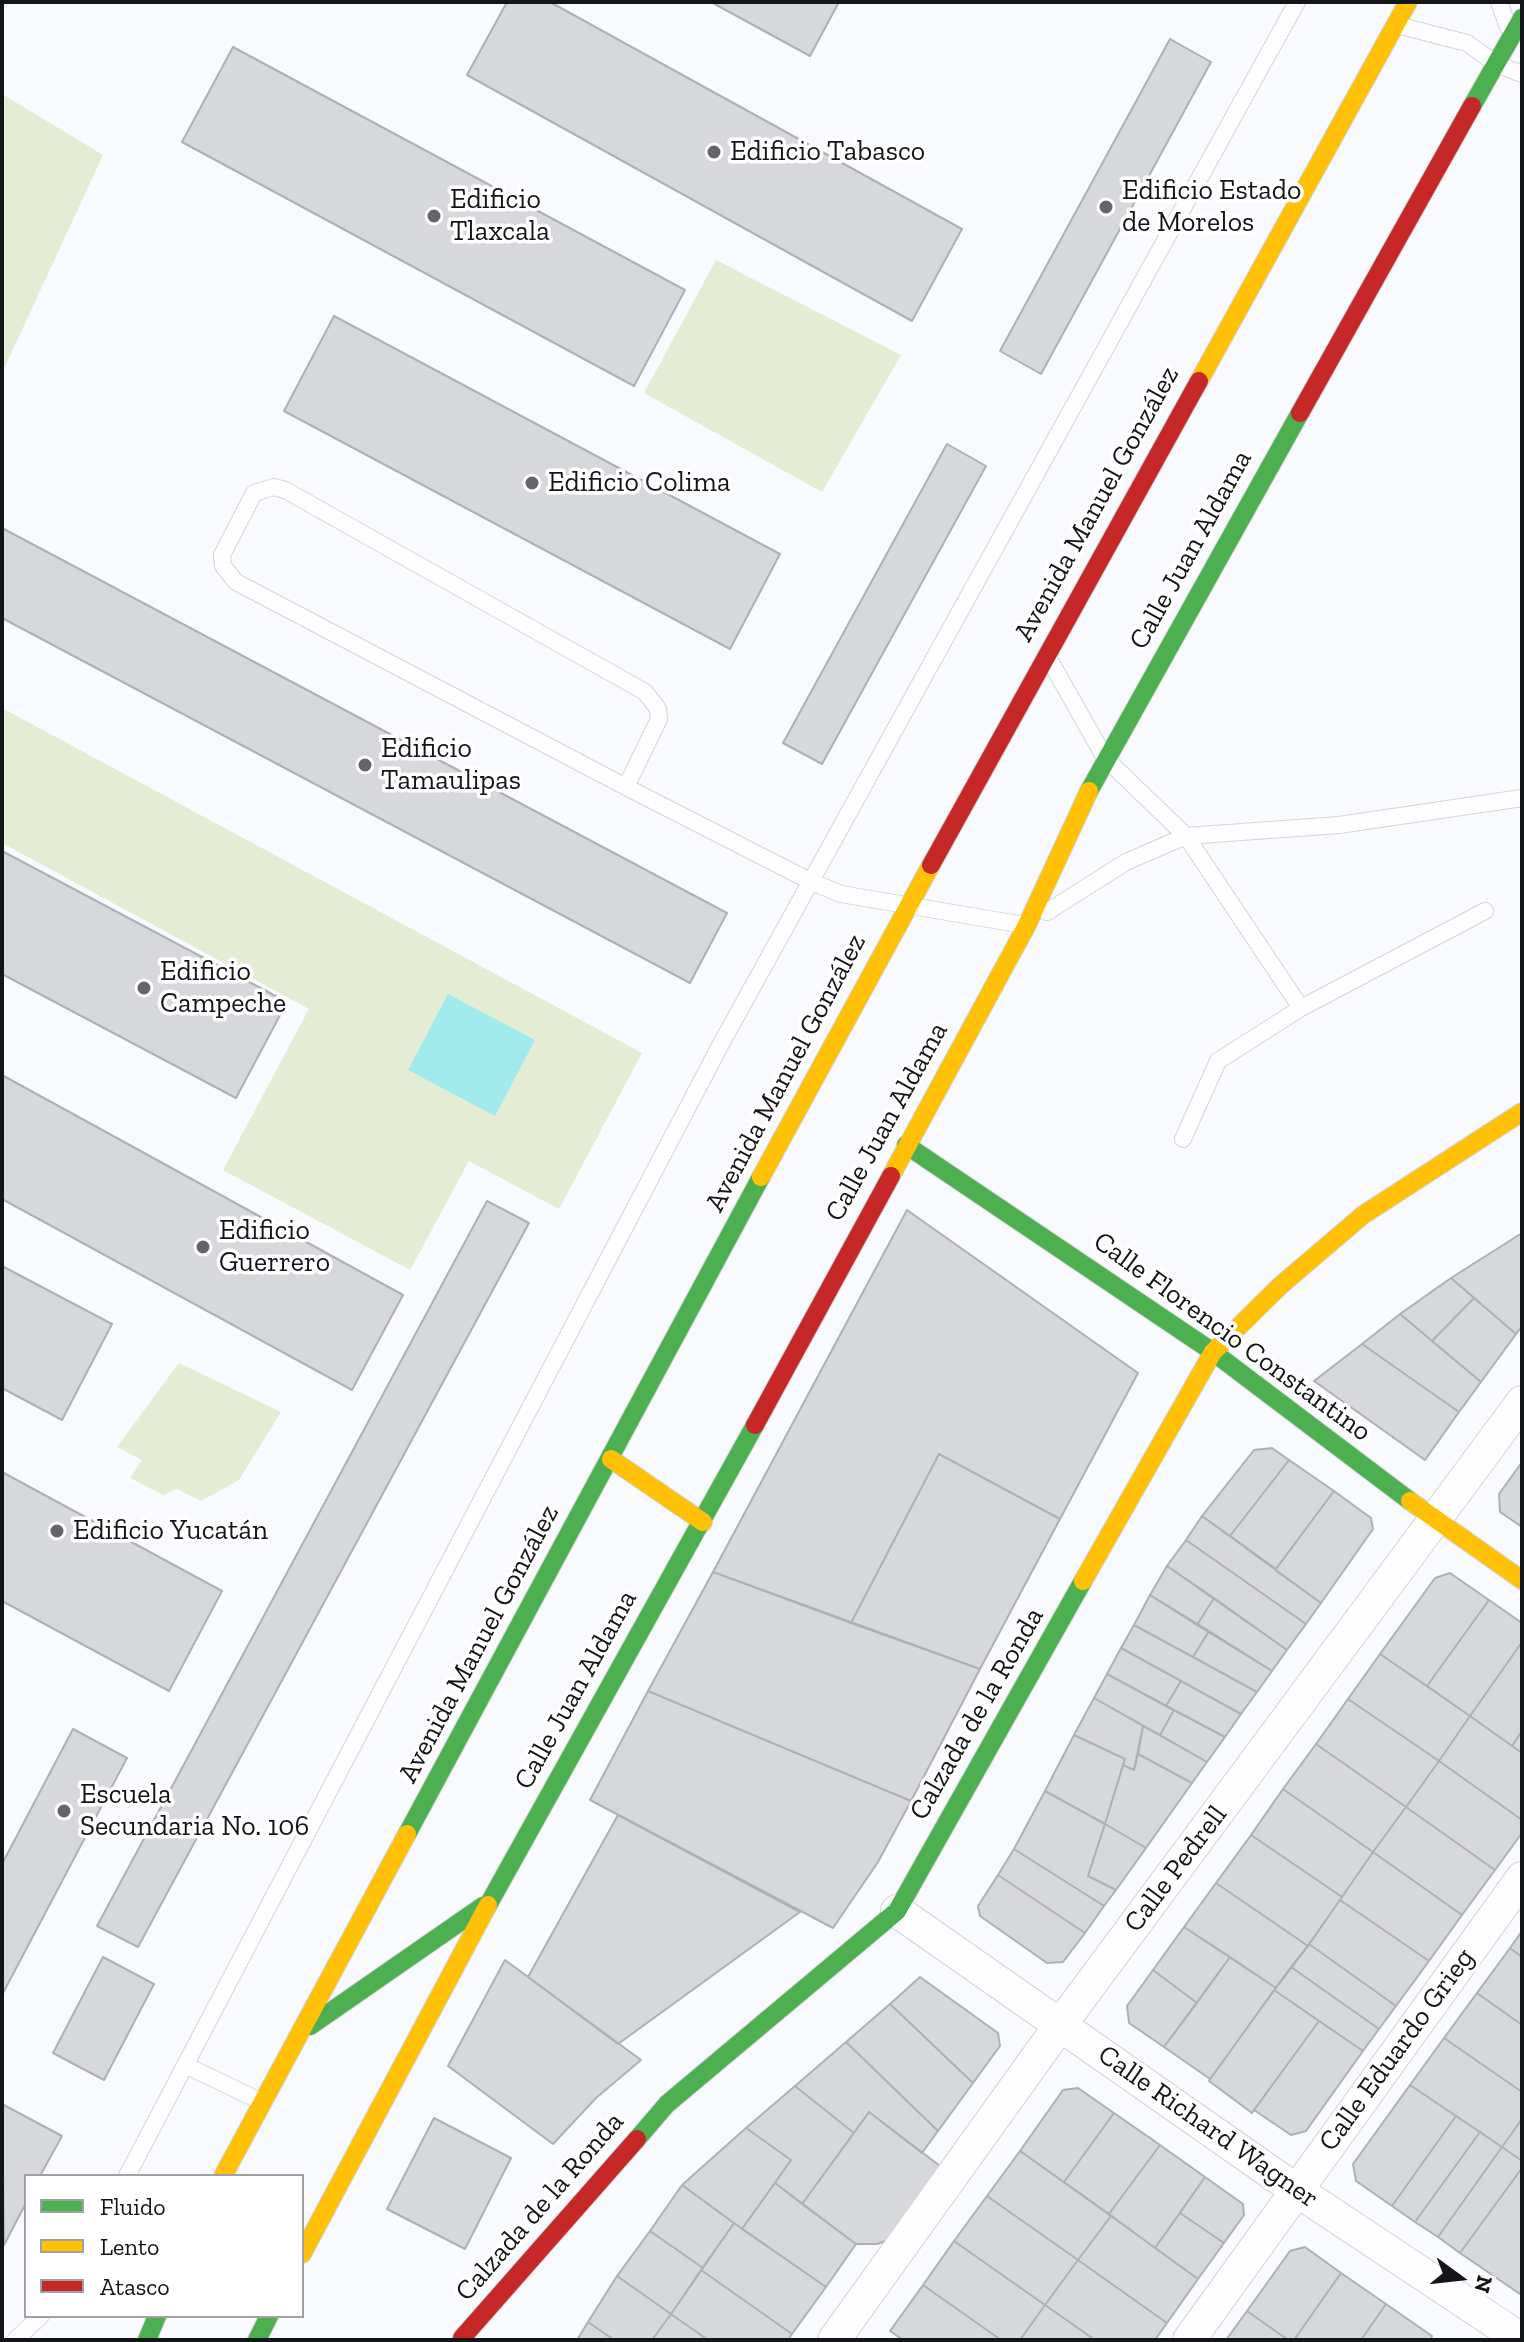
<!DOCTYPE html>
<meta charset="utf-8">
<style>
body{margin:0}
#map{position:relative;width:1524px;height:2342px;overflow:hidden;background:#f8fafd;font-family:"Zilla Slab",serif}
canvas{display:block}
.frame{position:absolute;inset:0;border:4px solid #141518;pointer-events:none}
.legend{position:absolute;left:24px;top:2174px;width:280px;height:144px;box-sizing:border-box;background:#fff;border:2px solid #a1a1a3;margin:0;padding:10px 14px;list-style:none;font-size:24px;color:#141518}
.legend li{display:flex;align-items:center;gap:16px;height:40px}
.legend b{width:40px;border:2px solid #a1a1a3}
.north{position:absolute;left:1420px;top:2238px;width:80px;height:80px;-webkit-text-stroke:6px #fff;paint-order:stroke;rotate:105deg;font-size:22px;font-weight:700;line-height:32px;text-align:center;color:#141518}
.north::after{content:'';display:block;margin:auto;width:28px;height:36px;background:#141518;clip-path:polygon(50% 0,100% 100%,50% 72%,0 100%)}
</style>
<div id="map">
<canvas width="1524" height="2342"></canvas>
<div class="frame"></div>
<ul class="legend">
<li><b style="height:10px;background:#4caf50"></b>Fluido</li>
<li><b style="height:10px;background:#ffc107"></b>Lento</li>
<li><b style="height:10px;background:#c62828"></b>Atasco</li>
</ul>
<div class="north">N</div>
</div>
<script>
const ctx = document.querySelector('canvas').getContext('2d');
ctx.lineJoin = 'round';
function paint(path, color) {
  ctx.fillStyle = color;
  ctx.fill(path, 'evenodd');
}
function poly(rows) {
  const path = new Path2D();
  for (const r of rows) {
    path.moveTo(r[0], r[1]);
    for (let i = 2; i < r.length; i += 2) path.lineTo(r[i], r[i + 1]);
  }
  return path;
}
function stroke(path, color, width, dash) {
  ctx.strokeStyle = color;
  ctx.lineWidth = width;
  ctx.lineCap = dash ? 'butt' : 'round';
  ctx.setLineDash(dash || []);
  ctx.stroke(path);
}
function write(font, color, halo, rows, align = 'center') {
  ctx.font = font + ' "Zilla Slab",serif';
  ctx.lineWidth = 7;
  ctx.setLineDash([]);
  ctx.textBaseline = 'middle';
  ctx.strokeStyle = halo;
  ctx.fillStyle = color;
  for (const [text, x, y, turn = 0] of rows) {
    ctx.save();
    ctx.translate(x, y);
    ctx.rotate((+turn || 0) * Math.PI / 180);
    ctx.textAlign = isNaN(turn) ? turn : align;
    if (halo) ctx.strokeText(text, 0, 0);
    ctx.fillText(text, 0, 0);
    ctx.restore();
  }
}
paint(poly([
 [2,94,103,155,2,373],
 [716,260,901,355,822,492,644,393],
 [2,708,642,1053,559,1209,469,1161,410,1270,223,1170,309,1009,2,843],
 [179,1363,281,1412,239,1480,201,1501,177,1489,163,1495,130,1478,142,1460,117,1447]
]), '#e5ecd4');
paint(poly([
 [448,994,535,1040,495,1116,408,1070]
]), '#a0eaee');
const building = poly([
 [507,2,550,2,962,229,912,321,467,75,507,2],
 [711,2,839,2,810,56,711,2],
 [1170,39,1211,62,1041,374,1000,351,1170,39],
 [233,47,685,290,634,386,182,142,233,47],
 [334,316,780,554,730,649,284,411,334,316],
 [947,444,986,466,822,764,783,743,947,444],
 [2,528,727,913,690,983,2,618,2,528],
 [2,851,287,1002,236,1098,2,974,2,851],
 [2,1075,403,1295,352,1390,2,1199,2,1075],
 [487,1201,529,1223,138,1947,97,1926,487,1201],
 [907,1210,1138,1373,1060,1519,939,1454,851,1623,713,1572,907,1210],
 [1522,1233,1522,1326,1516,1334,1451,1278,1522,1233],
 [2,1266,112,1324,62,1420,2,1388,2,1266],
 [1451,1278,1474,1298,1432,1341,1400,1314,1451,1278],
 [1474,1298,1516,1334,1481,1382,1432,1341,1474,1298],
 [1400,1314,1481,1382,1459,1412,1362,1344,1400,1314],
 [1362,1344,1459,1412,1425,1460,1314,1381,1362,1344],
 [1272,1448,1289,1460,1230,1536,1202,1516,1254,1450,1272,1448],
 [939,1454,1060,1519,980,1669,851,1623,939,1454],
 [1289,1460,1334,1491,1276,1569,1230,1536,1289,1460],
 [1522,1462,1522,1527,1500,1512,1499,1494,1522,1462],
 [2,1472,222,1591,169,1691,2,1601,2,1472],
 [1334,1491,1371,1518,1373,1529,1321,1603,1275,1570,1334,1491],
 [1202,1516,1321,1603,1306,1624,1186,1540,1202,1516],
 [1186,1540,1306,1624,1287,1650,1167,1566,1186,1540],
 [1167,1566,1214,1598,1197,1625,1150,1595,1167,1566],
 [713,1572,980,1669,911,1801,648,1691,713,1572],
 [1450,1573,1489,1600,1427,1686,1380,1654,1435,1578,1450,1573],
 [1150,1595,1209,1631,1193,1657,1134,1625,1150,1595],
 [1214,1598,1287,1650,1272,1671,1197,1625,1214,1598],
 [1489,1600,1522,1623,1522,1642,1470,1716,1427,1686,1489,1600],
 [1134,1625,1193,1657,1257,1692,1241,1714,1121,1648,1134,1625],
 [1209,1631,1272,1671,1257,1692,1193,1657,1209,1631],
 [1522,1642,1522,1731,1512,1746,1470,1716,1522,1642],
 [1121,1648,1181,1681,1166,1706,1107,1674,1121,1648],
 [1380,1654,1470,1716,1439,1761,1348,1699,1380,1654],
 [1107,1674,1174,1710,1160,1735,1094,1698,1107,1674],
 [1181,1681,1241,1714,1225,1737,1166,1706,1181,1681],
 [648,1691,911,1801,878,1862,833,1928,590,1800,648,1691],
 [1094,1698,1143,1726,1134,1770,1123,1765,1125,1759,1074,1735,1094,1698],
 [1348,1699,1439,1761,1406,1807,1316,1744,1348,1699],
 [1174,1710,1225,1737,1207,1762,1160,1735,1174,1710],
 [1470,1716,1522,1753,1522,1820,1439,1761,1470,1716],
 [1143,1726,1207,1762,1192,1783,1138,1754,1143,1726],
 [73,1729,127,1758,2,1995,2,1864,73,1729],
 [1522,1731,1522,1753,1512,1746,1522,1731],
 [1074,1735,1125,1759,1105,1824,1045,1791,1074,1735],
 [1316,1744,1406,1807,1373,1852,1283,1789,1316,1744],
 [1138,1754,1192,1783,1146,1848,1105,1824,1123,1765,1134,1770,1138,1754],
 [1439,1761,1522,1820,1522,1833,1495,1870,1406,1807,1439,1761],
 [1283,1789,1373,1852,1342,1897,1251,1835,1283,1789],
 [1045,1791,1105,1824,1088,1876,1116,1890,1104,1906,1014,1849,1045,1791],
 [1406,1807,1495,1870,1462,1915,1373,1852,1406,1807],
 [618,1815,800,1912,618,2044,528,1977,618,1815],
 [1105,1824,1146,1848,1116,1890,1088,1876,1105,1824],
 [1251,1835,1342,1897,1308,1946,1216,1883,1251,1835],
 [1014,1849,1104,1906,1085,1933,998,1875,1014,1849],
 [1373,1852,1462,1915,1429,1961,1340,1900,1373,1852],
 [998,1875,1085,1933,1063,1962,1047,1963,980,1916,978,1906,998,1875],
 [1216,1883,1308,1946,1276,1988,1184,1927,1216,1883],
 [1340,1900,1429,1961,1396,2006,1309,1944,1340,1900],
 [1184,1927,1230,1957,1197,2003,1153,1970,1184,1927],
 [1522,1931,1522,1957,1510,1948,1522,1931],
 [1309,1944,1396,2006,1379,2029,1291,1967,1309,1944],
 [1510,1948,1522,1957,1522,2025,1477,1993,1510,1948],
 [103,1957,154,1984,104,2080,53,2053,103,1957],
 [1230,1957,1276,1988,1210,2079,1164,2047,1230,1957],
 [505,1960,641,2060,596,2098,553,2144,448,2066,505,1960],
 [1291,1967,1379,2029,1363,2051,1274,1990,1291,1967],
 [1153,1970,1197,2003,1164,2047,1129,2023,1127,2006,1153,1970],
 [920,1977,998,2033,1000,2046,973,2083,890,2004,920,1977],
 [1274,1990,1319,2021,1252,2113,1209,2081,1274,1990],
 [1477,1993,1522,2025,1522,2092,1444,2038,1477,1993],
 [890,2004,973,2083,938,2131,846,2042,890,2004],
 [1319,2021,1363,2051,1306,2131,1291,2135,1254,2110,1319,2021],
 [1444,2038,1522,2092,1522,2119,1502,2147,1410,2085,1444,2038],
 [846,2042,938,2131,922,2153,869,2112,854,2133,795,2086,846,2042],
 [1410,2085,1456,2116,1392,2206,1356,2181,1353,2164,1410,2085],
 [795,2086,854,2133,802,2204,775,2183,791,2160,746,2128,795,2086],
 [1078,2088,1114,2113,1064,2182,1020,2151,1063,2090,1078,2088],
 [2,2104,62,2136,40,2176,26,2176,26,2203,4,2245,2,2104],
 [869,2112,944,2169,894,2238,877,2244,856,2244,802,2204,869,2112],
 [1114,2113,1160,2145,1109,2214,1064,2182,1114,2113],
 [1456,2116,1480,2132,1415,2222,1392,2206,1456,2116],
 [434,2118,511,2158,465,2249,387,2209,434,2118],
 [1522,2119,1522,2161,1502,2147,1522,2119],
 [746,2128,791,2160,742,2229,682,2185,746,2128],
 [1480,2132,1502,2147,1438,2237,1415,2222,1480,2132],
 [1160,2145,1205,2177,1155,2248,1109,2214,1160,2145],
 [1502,2147,1522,2161,1522,2168,1460,2253,1438,2237,1502,2147],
 [1020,2151,1111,2216,1078,2260,987,2196,1020,2151],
 [1522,2168,1522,2293,1520,2294,1460,2253,1522,2168],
 [1205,2177,1243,2204,1244,2215,1224,2243,1180,2213,1205,2177],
 [775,2183,856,2244,826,2287,742,2229,775,2183],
 [682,2185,734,2223,703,2268,650,2231,682,2185],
 [987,2196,1078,2260,1045,2305,954,2241,987,2196],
 [1180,2213,1224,2243,1198,2279,1155,2248,1180,2213],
 [1111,2216,1198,2279,1167,2323,1078,2260,1111,2216],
 [734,2223,826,2287,792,2334,701,2270,734,2223],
 [650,2231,703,2268,671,2314,617,2276,650,2231],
 [954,2241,1045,2305,1020,2340,1001,2340,923,2285,954,2241],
 [1305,2247,1341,2273,1294,2340,1288,2340,1247,2311,1290,2251,1305,2247],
 [1078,2260,1167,2323,1155,2340,1095,2340,1045,2305,1078,2260],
 [701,2270,792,2334,788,2340,708,2340,671,2314,701,2270],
 [1341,2273,1386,2304,1361,2340,1294,2340,1341,2273],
 [617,2276,671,2314,652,2340,614,2340,588,2322,617,2276],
 [923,2285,1001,2340,903,2340,890,2331,923,2285],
 [1386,2304,1432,2336,1430,2340,1361,2340,1386,2304],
 [1045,2305,1095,2340,1020,2340,1045,2305],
 [1247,2311,1288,2340,1226,2340,1247,2311],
 [671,2314,708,2340,652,2340,671,2314],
 [588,2322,614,2340,577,2340,588,2322]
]);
paint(building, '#d6d8db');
stroke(building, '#afb0b3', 2);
const lane = poly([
 [1499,2,1508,27],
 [1397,25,1467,43,1496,64,1522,74],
 [1049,659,1105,758,1186,836,1301,1008,1485,911],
 [626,787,659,719,658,709,645,692,285,490,274,487,254,493,222,555,223,566,236,582,626,787,812,882,841,894,1024,925],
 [1047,912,1126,862,1186,836,1339,825,1522,798],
 [1183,1139,1218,1061,1301,1008],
 [185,2065,260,2101],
 [127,2176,722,1042,1297,2],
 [15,2340,41,2316]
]);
const street = poly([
 [897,1911,1296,2190,1522,2340],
 [834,2340,1061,2024,1522,1402],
 [1189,2340,1522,1878]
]);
const fast = poly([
 [1472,106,1522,18],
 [1089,791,1300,413],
 [906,1145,1213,1352,1410,1501],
 [407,1834,761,1177],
 [488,1905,755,1425],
 [310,2026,483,1906],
 [637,2139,667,2104,897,1911,1083,1581],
 [147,2340,157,2316],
 [257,2340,269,2316]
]);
const slow = poly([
 [1199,381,1408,2],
 [891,1176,1027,925,1089,791],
 [761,1177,931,865],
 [611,1459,703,1522],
 [1410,1501,1522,1580],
 [1083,1581,1213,1352,1281,1285,1363,1215,1522,1112],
 [223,2176,407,1834],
 [302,2254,488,1905]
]);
const jam = poly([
 [1300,413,1472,106],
 [931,865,1199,381],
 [755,1425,891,1176],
 [462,2338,637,2139]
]);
stroke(lane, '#d4d5d8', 18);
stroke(street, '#d4d5d8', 34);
stroke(fast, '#d4d5d8', 20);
stroke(slow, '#d4d5d8', 20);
stroke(jam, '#d4d5d8', 20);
stroke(lane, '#fefeff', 16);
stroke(street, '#fefeff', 32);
stroke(fast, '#4caf50', 18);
stroke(slow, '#ffc107', 18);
stroke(jam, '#c62828', 18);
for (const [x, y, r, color] of [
 [714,152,8,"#646568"],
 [1106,207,8,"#646568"],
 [434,216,8,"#646568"],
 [532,483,8,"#646568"],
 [365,765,8,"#646568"],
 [144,988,8,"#646568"],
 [203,1247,8,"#646568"],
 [57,1531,8,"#646568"],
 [64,1811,8,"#646568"]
]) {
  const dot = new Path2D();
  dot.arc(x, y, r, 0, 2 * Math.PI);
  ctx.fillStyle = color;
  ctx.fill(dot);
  stroke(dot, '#fff', 3);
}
write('28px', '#141518', '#fff', [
 ["Edificio Tabasco",730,152],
 ["Edificio Estado",1122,191],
 ["de Morelos",1122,223],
 ["Edificio",450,200],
 ["Tlaxcala",450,232],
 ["Edificio Colima",548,483],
 ["Edificio",381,749],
 ["Tamaulipas",381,781],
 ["Edificio",160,972],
 ["Campeche",160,1004],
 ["Edificio",219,1231],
 ["Guerrero",219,1263],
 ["Edificio Yucatán",73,1531],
 ["Escuela",80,1795],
 ["Secundaria No. 106",80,1827]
], 'left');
write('28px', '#141518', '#fff', [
 ["Avenida Manuel González",1097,504,-61],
 ["Calle Juan Aldama",1191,550,-61],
 ["Avenida Manuel González",786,1073,-62],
 ["Calle Juan Aldama",887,1122,-61],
 ["Calle Florencio Constantino",1232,1337,36],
 ["Avenida Manuel González",479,1644,-62],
 ["Calle Juan Aldama",576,1690,-61],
 ["Calzada de la Ronda",977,1714,-60],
 ["Calle Pedrell",1176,1869,-53],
 ["Calle Eduardo Grieg",1397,2050,-54],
 ["Calle Richard Wagner",1208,2127,35],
 ["Calzada de la Ronda",540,2207,-49]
]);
</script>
